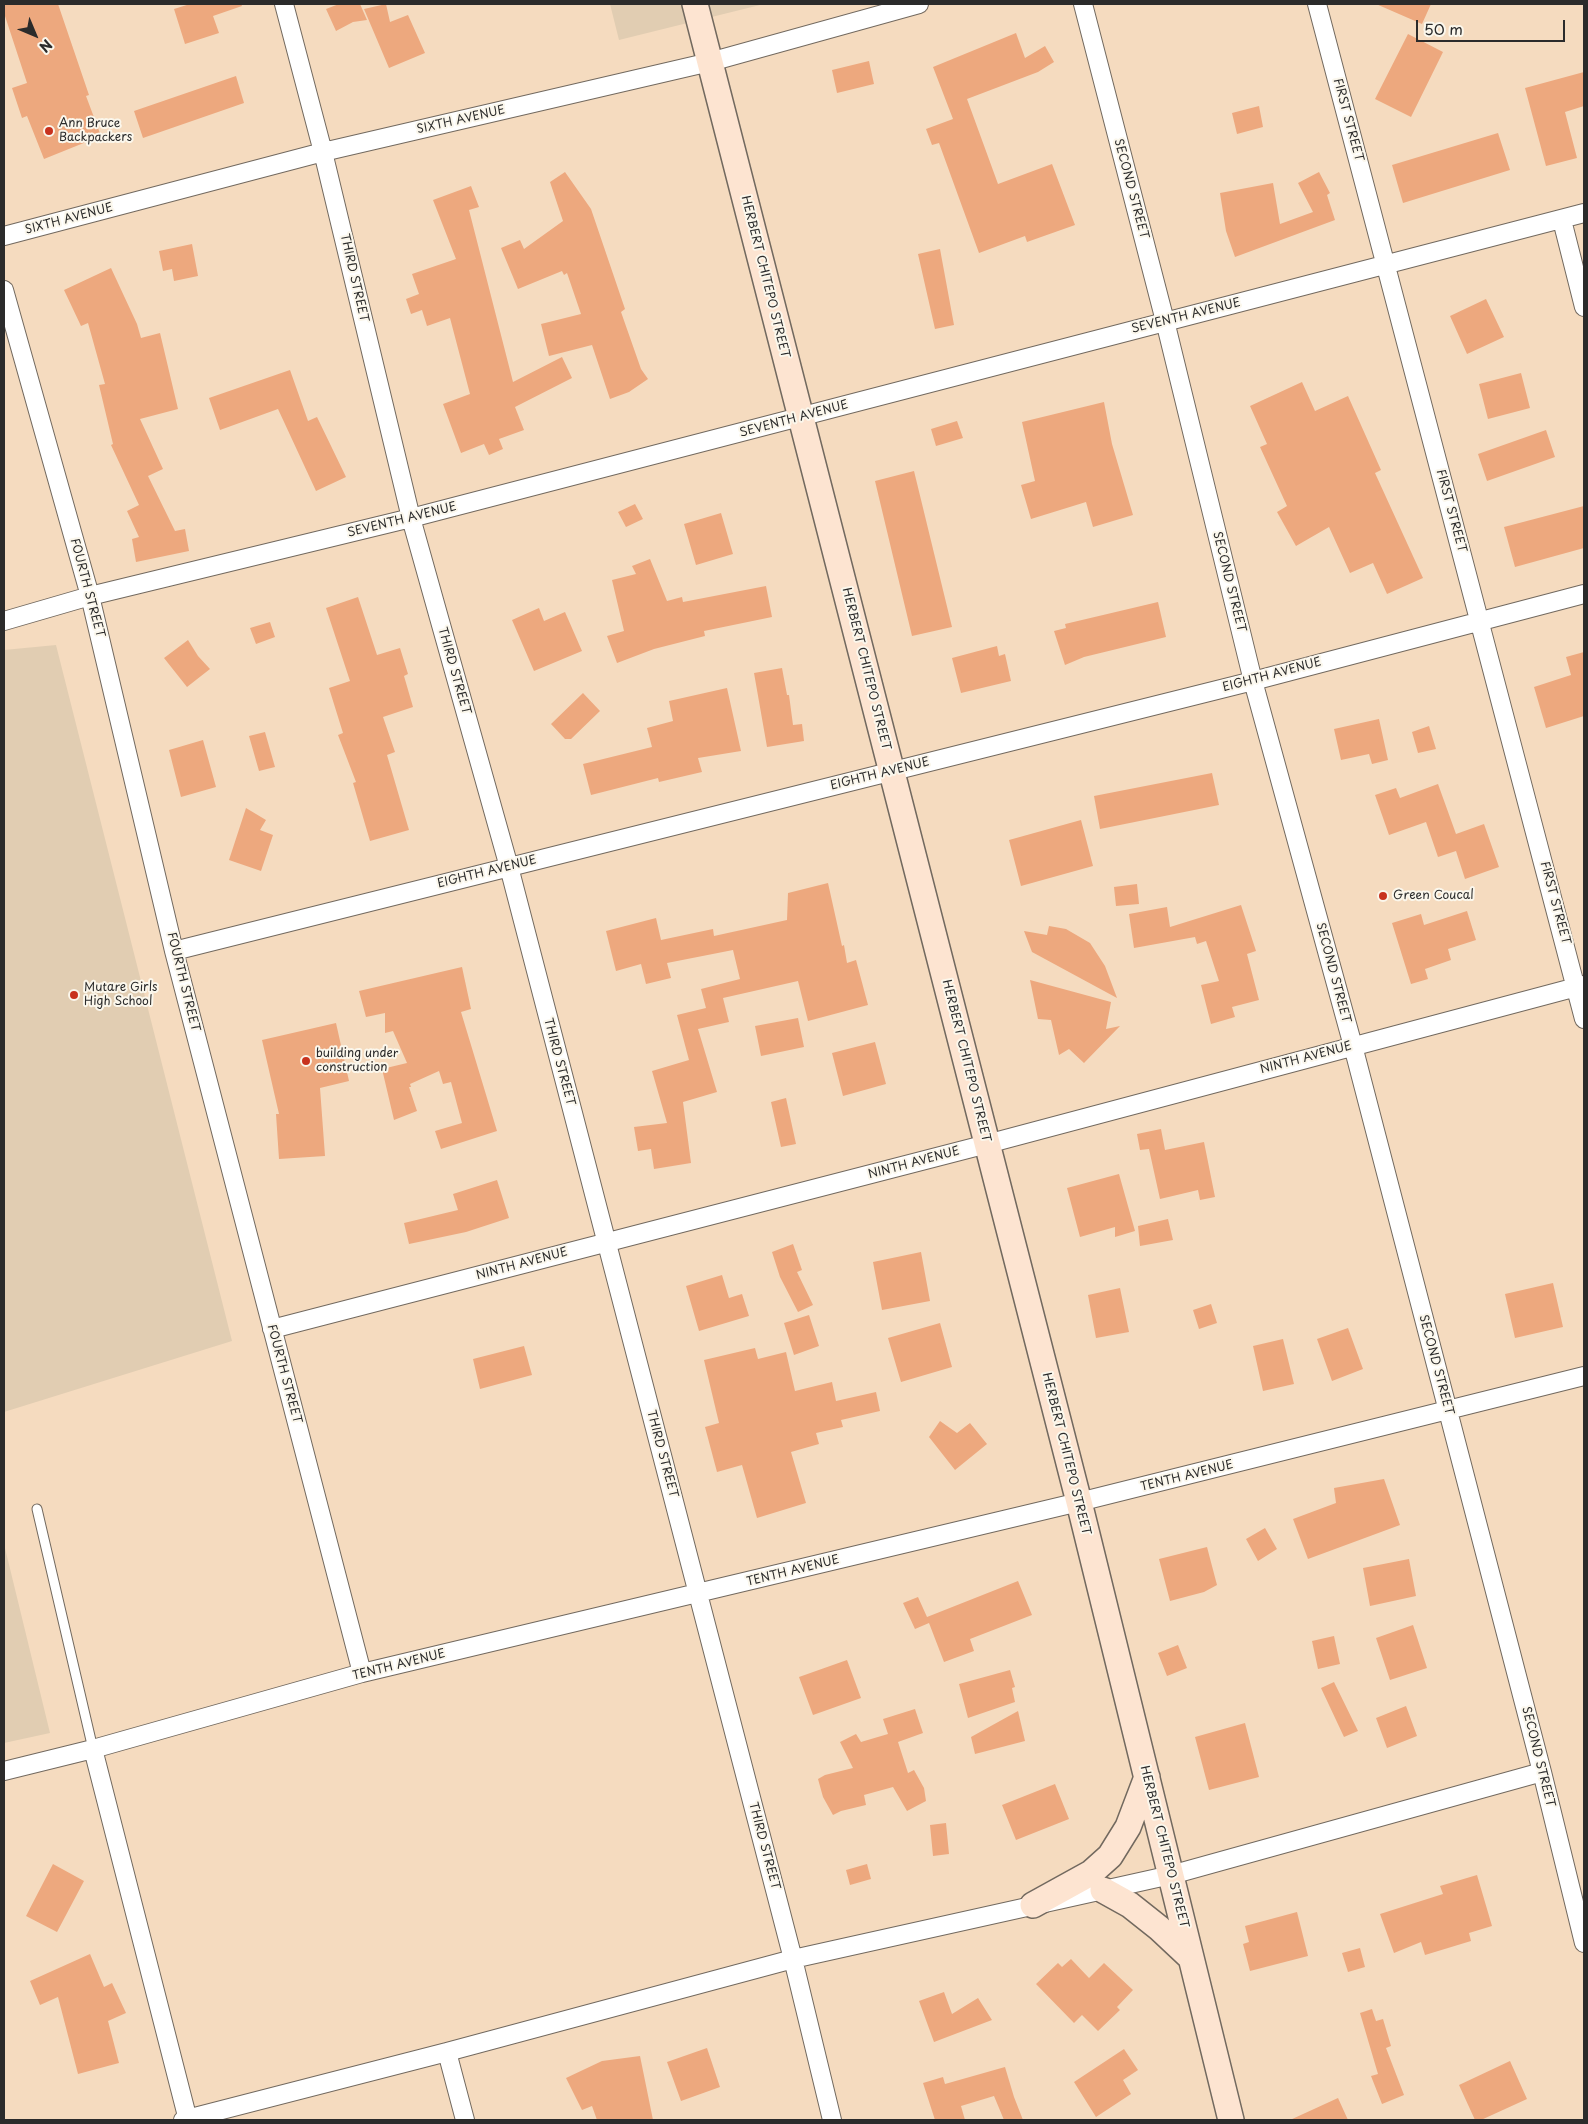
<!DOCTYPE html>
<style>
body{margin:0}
#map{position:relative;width:1588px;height:2124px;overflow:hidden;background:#f5dbbf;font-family:"Playpen Sans",sans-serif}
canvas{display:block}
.frame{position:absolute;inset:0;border:5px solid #2b2b2b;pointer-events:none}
.north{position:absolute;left:10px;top:10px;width:50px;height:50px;-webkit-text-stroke:4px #fbf7ec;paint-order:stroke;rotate:135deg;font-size:14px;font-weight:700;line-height:20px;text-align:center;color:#2b2b2b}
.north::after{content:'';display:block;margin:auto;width:18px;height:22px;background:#2b2b2b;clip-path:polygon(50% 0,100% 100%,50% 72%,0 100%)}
.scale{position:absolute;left:1416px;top:20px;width:149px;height:22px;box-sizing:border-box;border:2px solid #2b2b2b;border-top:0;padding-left:6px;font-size:15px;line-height:18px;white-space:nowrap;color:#2b2b2b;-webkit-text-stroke:4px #fbf7ec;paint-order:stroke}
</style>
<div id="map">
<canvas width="1588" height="2124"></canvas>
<div class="frame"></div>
<div class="north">N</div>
<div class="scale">50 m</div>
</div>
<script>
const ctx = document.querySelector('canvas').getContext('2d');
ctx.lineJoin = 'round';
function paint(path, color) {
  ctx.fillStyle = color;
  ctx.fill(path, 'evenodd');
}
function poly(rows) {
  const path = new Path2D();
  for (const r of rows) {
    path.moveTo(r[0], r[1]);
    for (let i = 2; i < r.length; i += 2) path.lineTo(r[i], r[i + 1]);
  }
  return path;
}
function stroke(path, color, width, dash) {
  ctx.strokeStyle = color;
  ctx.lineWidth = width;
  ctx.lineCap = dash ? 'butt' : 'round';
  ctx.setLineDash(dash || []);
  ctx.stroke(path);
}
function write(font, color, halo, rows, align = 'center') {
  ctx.font = font + ' "Playpen Sans",sans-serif';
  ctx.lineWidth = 4;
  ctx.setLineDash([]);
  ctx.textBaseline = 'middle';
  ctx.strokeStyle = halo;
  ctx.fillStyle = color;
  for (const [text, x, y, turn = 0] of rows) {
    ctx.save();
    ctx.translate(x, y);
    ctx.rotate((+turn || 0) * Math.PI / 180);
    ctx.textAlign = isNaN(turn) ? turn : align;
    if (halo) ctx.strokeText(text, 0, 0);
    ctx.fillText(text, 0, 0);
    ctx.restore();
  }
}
paint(poly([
 [610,4,764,4,619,40],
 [56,645,232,1341,4,1412,4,650],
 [4,1544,50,1733,4,1743]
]), '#e1cdb2');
paint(poly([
 [4,4,58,4,89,95,86,96,101,136,44,159,27,116,22,118,12,88,27,83,4,13],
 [190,4,241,4,242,6,213,16,219,33,185,44,174,9],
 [339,4,360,4,367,20,353,22,336,31,326,9],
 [386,4,390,22,408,15,425,53,389,68,364,9],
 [1376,4,1431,4,1422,24],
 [1016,33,1025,58,1045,46,1054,62,1038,72,967,99,998,184,1052,164,1075,225,1027,242,1025,236,979,253,939,143,932,145,926,129,953,119,933,67],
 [1408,34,1443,52,1411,117,1375,99],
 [869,61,874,84,837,93,832,70],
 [1584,72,1584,106,1565,112,1577,158,1546,166,1525,88],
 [236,76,244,103,143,138,134,111],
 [1259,106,1263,127,1237,134,1232,113],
 [1498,133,1510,170,1403,203,1392,165],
 [565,172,591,209,625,309,621,312,641,369,648,379,629,392,610,399,592,345,549,356,541,324,581,314,567,273,564,275,562,271,518,289,501,248,520,240,524,249,563,221,550,182],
 [1319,172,1330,193,1327,195,1335,220,1235,257,1226,231,1220,193,1273,183,1280,224,1313,212,1298,183],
 [471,186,479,207,469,210,513,382,562,357,572,378,515,407,524,430,499,439,503,449,489,455,484,444,461,453,443,404,470,394,450,318,427,326,422,310,411,314,406,299,419,294,412,274,456,259,433,200],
 [192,244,198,276,174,281,172,269,163,271,159,251],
 [940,249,954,325,935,329,918,254],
 [111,268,137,324,141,338,160,333,178,409,140,419,163,469,148,476,175,531,185,529,189,551,136,562,132,539,139,537,127,511,139,505,111,445,113,444,99,385,105,384,88,323,81,326,64,290],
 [1486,299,1504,337,1467,354,1450,316],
 [290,370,308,421,317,417,346,477,316,491,278,409,220,430,209,398],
 [1521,373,1530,408,1488,419,1479,384],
 [1302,382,1315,411,1348,396,1381,470,1375,473,1423,578,1387,594,1373,563,1350,573,1329,527,1296,546,1277,512,1287,506,1260,447,1267,444,1250,406],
 [1104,402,1112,444,1133,515,1093,527,1086,502,1031,519,1021,485,1035,481,1022,422],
 [957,421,963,438,936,446,931,429],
 [1546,430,1555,457,1487,481,1478,454],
 [914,471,952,627,912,636,875,481],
 [635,504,643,519,626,527,618,512],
 [1584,506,1584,548,1515,567,1504,527],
 [721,513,733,554,696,565,684,524],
 [650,559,667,601,682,597,683,602,766,586,772,617,704,631,705,636,654,649,617,663,607,636,624,631,612,580,636,574,632,566],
 [358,597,377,655,400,648,408,674,404,676,413,707,383,717,395,752,387,755,409,830,370,841,353,783,356,782,338,735,343,733,329,688,350,681,326,608],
 [1158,602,1166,637,1084,657,1065,665,1054,631,1066,628,1065,624],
 [539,608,544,621,565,612,582,651,534,671,512,620],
 [270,622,275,637,256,644,250,628],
 [188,640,198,656,210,669,187,687,164,658],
 [997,646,999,656,1005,654,1011,681,961,693,952,658],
 [1584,652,1584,716,1546,728,1534,687,1571,675,1566,657],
 [782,668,787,695,789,695,793,725,802,724,804,741,767,747,754,673],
 [727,688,741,751,698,758,702,772,659,782,658,778,591,795,583,764,652,747,647,728,673,721,669,701],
 [583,693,600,711,571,739,565,739,551,724],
 [1379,719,1388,760,1372,764,1369,754,1341,760,1334,729],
 [1429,726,1436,749,1418,753,1412,732],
 [265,732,275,767,259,771,249,736],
 [203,740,216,787,181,797,169,750],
 [1212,773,1219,805,1100,829,1094,796],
 [1438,784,1456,834,1484,824,1499,867,1465,879,1456,851,1438,857,1426,822,1389,835,1375,795,1396,788,1400,798],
 [246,808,266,820,260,830,273,835,261,871,229,860],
 [1081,820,1093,866,1021,886,1009,840],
 [828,883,842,946,844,945,847,963,856,960,868,1005,808,1021,798,981,723,998,729,1022,698,1029,717,1092,683,1102,691,1163,654,1169,651,1149,638,1151,634,1127,667,1123,652,1071,689,1060,677,1015,706,1008,701,989,740,979,733,950,667,963,671,978,646,984,641,964,616,971,606,931,656,918,661,940,713,929,714,936,787,920,788,893],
 [1137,884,1139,904,1116,906,1114,887],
 [1241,905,1256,951,1247,954,1259,1000,1232,1007,1235,1017,1211,1024,1201,985,1219,981,1206,941,1197,944,1195,937,1134,948,1129,914,1167,907,1170,927],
 [1467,911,1476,940,1448,949,1451,960,1425,969,1428,979,1411,984,1392,923,1421,914,1424,925],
 [1049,926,1066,929,1090,943,1105,966,1117,998,1032,952,1024,931,1047,935],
 [462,967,471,1009,461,1012,497,1131,441,1149,435,1131,462,1123,451,1082,443,1084,439,1071,410,1084,411,1087,409,1087,417,1111,394,1120,382,1069,407,1063,393,1031,385,1033,385,1013,366,1017,359,991],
 [1030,980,1111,1002,1106,1029,1120,1026,1084,1063,1069,1049,1059,1055,1051,1020,1038,1019],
 [798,1018,804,1047,761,1056,755,1026],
 [336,1023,349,1081,320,1088,325,1156,279,1159,276,1114,279,1114,262,1040],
 [875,1042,886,1084,843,1096,832,1053],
 [786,1098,796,1144,781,1147,771,1102],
 [1161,1129,1165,1150,1204,1142,1215,1197,1200,1200,1198,1190,1160,1199,1149,1149,1140,1150,1137,1134],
 [1119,1174,1135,1231,1115,1237,1115,1227,1080,1237,1067,1188],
 [497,1180,509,1218,466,1232,409,1244,404,1223,458,1210,453,1194],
 [1168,1219,1173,1240,1140,1246,1138,1226],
 [793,1244,802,1270,797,1272,813,1305,798,1312,780,1277,772,1252],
 [921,1252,930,1301,882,1310,873,1262],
 [722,1275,729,1298,742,1294,749,1316,699,1331,686,1286],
 [1553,1283,1563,1327,1515,1338,1505,1294],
 [1120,1288,1129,1332,1096,1338,1088,1295],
 [1211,1304,1217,1323,1199,1329,1193,1310],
 [809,1315,819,1346,794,1355,784,1323],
 [940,1323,952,1367,901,1382,888,1338],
 [1348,1328,1363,1369,1332,1381,1317,1339],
 [1283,1339,1294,1384,1263,1391,1253,1346],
 [524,1346,532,1375,480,1389,473,1359],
 [755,1348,758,1359,786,1352,795,1391,832,1382,836,1401,876,1392,880,1411,841,1420,843,1427,816,1433,819,1444,791,1452,806,1503,757,1518,742,1465,717,1472,705,1427,719,1423,704,1360],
 [940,1421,957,1433,970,1423,987,1444,955,1470,929,1437],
 [1384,1479,1400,1525,1308,1559,1293,1519,1336,1503,1334,1488],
 [1265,1528,1277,1549,1258,1561,1246,1539],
 [1207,1547,1217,1585,1204,1592,1170,1601,1159,1559],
 [1409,1559,1416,1596,1370,1606,1363,1568],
 [1018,1581,1032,1615,970,1639,974,1651,944,1662,929,1623,915,1629,903,1603,918,1597,927,1617],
 [1413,1625,1427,1668,1390,1680,1376,1638],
 [1334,1636,1340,1664,1318,1669,1312,1641],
 [1178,1645,1187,1668,1167,1676,1158,1653],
 [847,1660,861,1698,813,1715,799,1677],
 [1010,1670,1015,1687,1012,1688,1015,1702,968,1718,959,1684],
 [1334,1682,1358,1731,1344,1737,1321,1688],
 [1406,1706,1417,1736,1387,1748,1376,1718],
 [915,1709,923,1733,898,1742,908,1773,914,1770,924,1788,926,1801,907,1811,893,1787,864,1795,866,1805,841,1811,833,1815,823,1797,818,1779,825,1775,853,1768,840,1742,856,1734,861,1742,888,1734,883,1719],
 [1018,1711,1025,1741,975,1754,971,1737],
 [1245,1723,1259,1777,1209,1790,1195,1737],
 [1055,1784,1069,1819,1016,1840,1002,1805],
 [946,1823,949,1854,933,1856,930,1825],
 [53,1864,84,1881,57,1932,26,1916],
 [867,1864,871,1879,850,1885,846,1870],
 [1477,1875,1492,1926,1469,1933,1471,1941,1425,1955,1421,1942,1394,1953,1380,1914,1443,1894,1440,1886],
 [1297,1912,1308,1956,1250,1971,1243,1944,1249,1942,1245,1926],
 [1360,1948,1365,1967,1348,1972,1342,1953],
 [90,1954,104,1987,112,1983,126,2013,108,2021,119,2063,78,2074,58,1997,40,2005,30,1981],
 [1071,1959,1089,1978,1104,1963,1133,1990,1117,2007,1120,2010,1098,2031,1082,2015,1074,2023,1036,1984,1058,1963,1062,1967],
 [944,1992,952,2014,978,1998,992,2020,934,2042,919,2001],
 [1372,2009,1376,2021,1383,2019,1391,2046,1386,2048,1404,2095,1382,2104,1371,2076,1378,2074,1360,2013],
 [707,2048,720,2087,681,2101,667,2062],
 [1124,2049,1138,2070,1123,2080,1131,2094,1096,2117,1074,2082],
 [640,2056,653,2120,597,2120,592,2106,582,2110,566,2078,602,2061],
 [1510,2061,1527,2099,1481,2120,1475,2120,1459,2085],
 [1005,2067,1014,2097,1023,2120,1004,2120,994,2096,961,2106,965,2120,935,2120,923,2083,943,2077,945,2084],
 [1338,2098,1348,2120,1290,2120]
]), '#eda87e');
const lane = poly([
 [37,1509,93,1749]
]);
const street = poly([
 [284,4,323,152,411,518,509,867,793,1959,832,2120],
 [1083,4,1165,321,1253,681,1353,1046,1542,1772,1584,1943],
 [1317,4,1584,1019],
 [1562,220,1584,307],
 [4,236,323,152,710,62,919,4],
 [4,290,90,596,174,951,362,1673],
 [4,621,90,596,411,518,1584,213],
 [174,951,1253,681,1584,594],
 [272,1329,987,1144,1584,985],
 [93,1749,188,2120],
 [4,1771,93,1749,362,1673,1079,1502,1584,1376],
 [447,2052,465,2120],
 [183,2120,447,2052,793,1959,1171,1875,1542,1772]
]);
const secondary = poly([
 [695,4,1079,1502,1231,2120],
 [1103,1890,1130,1905,1159,1928,1191,1958],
 [1033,1905,1091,1873,1110,1856,1128,1827,1147,1777]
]);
stroke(lane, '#72695f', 11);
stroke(street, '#72695f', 20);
stroke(secondary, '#72695f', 28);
stroke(lane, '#fff', 9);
stroke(street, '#fff', 18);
stroke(secondary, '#fde4d1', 25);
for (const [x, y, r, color] of [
 [49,131,5,"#c8321e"],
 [1383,896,5,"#c8321e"],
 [74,995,5,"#c8321e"],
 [306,1061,5,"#c8321e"]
]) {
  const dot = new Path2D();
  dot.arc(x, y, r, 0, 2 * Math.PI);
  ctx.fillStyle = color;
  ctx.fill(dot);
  stroke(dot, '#fbf7ec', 2);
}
write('12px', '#2b2b2b', '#fbf7ec', [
 ["SIXTH AVENUE",461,120,-13],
 ["FIRST STREET",1348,120,75],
 ["SECOND STREET",1131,189,75],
 ["SIXTH AVENUE",69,219,-15],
 ["HERBERT CHITEPO STREET",765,277,76],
 ["THIRD STREET",354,278,77],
 ["SEVENTH AVENUE",1186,316,-14],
 ["SEVENTH AVENUE",794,419,-15],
 ["FIRST STREET",1451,511,75],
 ["SEVENTH AVENUE",402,520,-14],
 ["SECOND STREET",1229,582,76],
 ["FOURTH STREET",87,588,75],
 ["HERBERT CHITEPO STREET",866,669,76],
 ["THIRD STREET",454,671,74],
 ["EIGHTH AVENUE",1272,675,-15],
 ["EIGHTH AVENUE",880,774,-14],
 ["EIGHTH AVENUE",487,872,-14],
 ["FIRST STREET",1555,903,75],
 ["SECOND STREET",1333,973,75],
 ["FOURTH STREET",183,982,76],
 ["NINTH AVENUE",1306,1058,-15],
 ["HERBERT CHITEPO STREET",966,1061,76],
 ["THIRD STREET",559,1062,75],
 ["NINTH AVENUE",914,1163,-15],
 ["NINTH AVENUE",522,1264,-15],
 ["SECOND STREET",1436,1365,75],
 ["FOURTH STREET",284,1374,75],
 ["THIRD STREET",662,1454,75],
 ["HERBERT CHITEPO STREET",1066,1454,76],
 ["TENTH AVENUE",1187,1476,-14],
 ["TENTH AVENUE",793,1571,-14],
 ["TENTH AVENUE",399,1665,-14],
 ["SECOND STREET",1538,1757,76],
 ["THIRD STREET",764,1846,75],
 ["HERBERT CHITEPO STREET",1164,1847,76]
]);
write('12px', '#2b2b2b', '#fbf7ec', [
 ["Ann Bruce",59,124],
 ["Backpackers",59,138],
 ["Green Coucal",1393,896],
 ["Mutare Girls",84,988],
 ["High School",84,1002],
 ["building under",316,1054],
 ["construction",316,1068]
], 'left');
</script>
